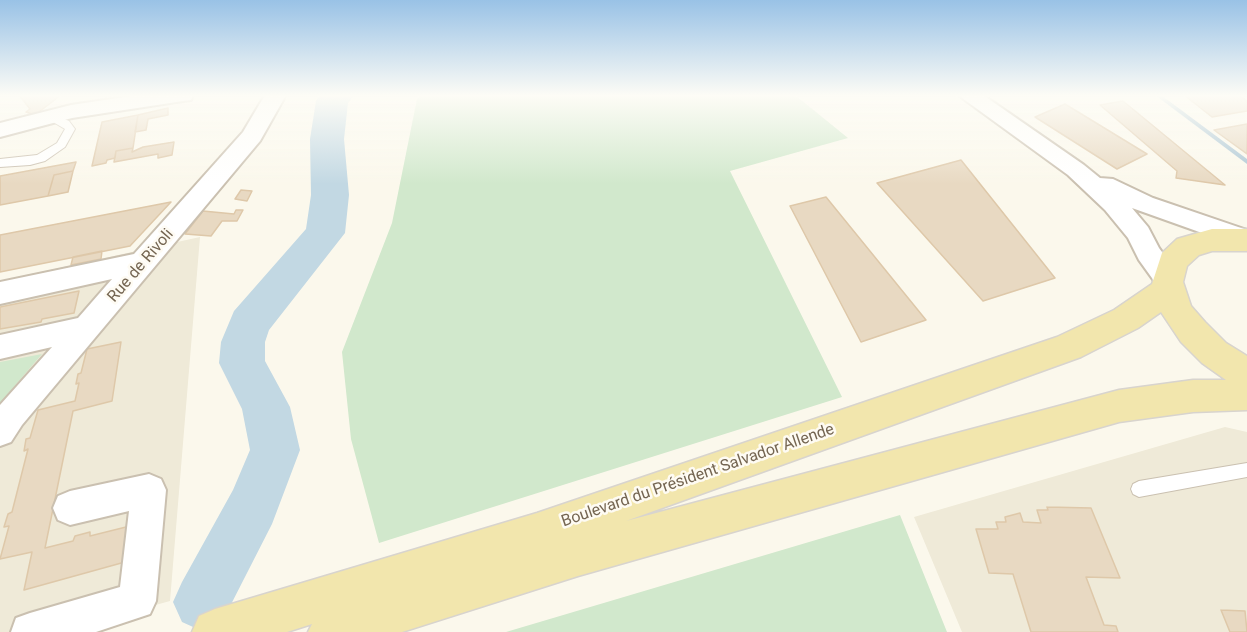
<!DOCTYPE html>
<meta charset="utf-8">
<style>
body{margin:0}
canvas{display:block;background:#fbf8ec}
</style>
<canvas width="1247" height="632"></canvas>
<script>
const ctx = document.querySelector('canvas').getContext('2d');
ctx.lineJoin = 'round';
function paint(path, color) {
  ctx.fillStyle = color;
  ctx.fill(path, 'evenodd');
}
function poly(rows) {
  const path = new Path2D();
  for (const r of rows) {
    path.moveTo(r[0], r[1]);
    for (let i = 2; i < r.length; i += 2) path.lineTo(r[i], r[i + 1]);
  }
  return path;
}
function stroke(path, color, width, dash) {
  ctx.strokeStyle = color;
  ctx.lineWidth = width;
  ctx.lineCap = dash ? 'butt' : 'round';
  ctx.setLineDash(dash || []);
  ctx.stroke(path);
}
function write(font, color, halo, rows, align = 'center') {
  ctx.font = font + ' Roboto,sans-serif';
  ctx.lineWidth = 5;
  ctx.setLineDash([]);
  ctx.textBaseline = 'middle';
  ctx.strokeStyle = halo;
  ctx.fillStyle = color;
  for (const [text, x, y, turn = 0] of rows) {
    ctx.save();
    ctx.translate(x, y);
    ctx.rotate((+turn || 0) * Math.PI / 180);
    ctx.textAlign = isNaN(turn) ? turn : align;
    if (halo) ctx.strokeText(text, 0, 0);
    ctx.fillText(text, 0, 0);
    ctx.restore();
  }
}
paint(poly([
 [200,237,170,601,57,632,0,632,0,281],
 [1225,427,1247,432,1247,632,962,632,914,517]
]), '#efead8');
paint(poly([
 [420,95,795,95,848,138,730,171,842,397,379,543,351,439,342,352,392,223,417,99],
 [42,354,0,403,0,362],
 [900,515,947,632,506,632]
]), '#d1e8cc');
paint(poly([
 [1155,95,1161,95,1247,159,1247,164,1155,95]
]), '#aac5d4');
paint(poly([
 [319,95,354,95,348,103,344,139,349,195,345,233,269,330,265,342,265,361,290,407,300,450,272,524,222,622,202,631,182,622,173,602,182,582,233,490,250,450,242,409,219,363,221,342,234,311,306,229,311,195,310,139,316,101,319,95]
]), '#c2d8e3');
const building = poly([
 [19,95,61,95,35,115,26,112,30,109,19,95],
 [1184,95,1240,95,1247,101,1247,111,1212,117,1184,95],
 [1123,101,1225,185,1176,178,1177,171,1100,105,1123,101],
 [1065,104,1147,154,1117,169,1035,117,1065,104],
 [168,108,168,115,148,119,146,130,135,132,138,115,168,108],
 [138,115,133,148,116,151,115,158,107,160,106,163,92,166,102,122,138,115],
 [1247,124,1247,154,1214,130,1247,124],
 [174,142,172,155,158,158,158,154,114,162,116,151,133,148,132,152,143,147,174,142],
 [961,160,1055,278,983,301,877,183,961,160],
 [76,162,73,171,54,175,48,196,0,205,0,176,76,162],
 [73,171,68,192,48,196,54,175,73,171],
 [241,190,252,191,247,201,235,199,241,190],
 [826,197,926,320,861,342,790,206,826,197],
 [171,202,130,246,0,272,0,235,171,202],
 [236,210,243,210,237,221,222,221,211,236,185,234,203,211,234,214,236,210],
 [102,251,101,259,71,265,73,257,102,251],
 [79,291,74,313,42,319,41,322,0,329,0,307,79,291],
 [121,342,112,401,73,411,45,548,73,541,75,536,90,532,90,536,130,526,125,562,24,590,32,552,0,559,9,526,4,527,8,514,12,512,28,449,24,451,26,439,30,438,38,410,75,401,79,383,76,384,78,374,81,373,87,349,121,342],
 [1047,507,1091,508,1120,578,1086,577,1104,625,1116,626,1118,632,1031,632,1013,574,989,573,976,529,998,529,996,522,1006,522,1005,517,1020,513,1023,522,1041,523,1037,510,1048,510,1047,507],
 [1221,610,1245,611,1247,632,1230,632,1221,610]
]);
paint(building, '#e8d9c2');
stroke(building, '#dec8a9', 1.5);
const service = poly([
 [52,114,69,121,75,129,65,147,45,161,30,165,0,167,0,159,37,155,57,143,65,129,48,119,47,117,52,114],
 [1247,463,1247,477,1139,497,1133,494,1131,489,1133,484,1139,481,1247,463]
]);
const minor = poly([
 [138,95,193,95,191,100,183,101,72,118,0,137,0,123,71,105,138,95],
 [265,95,286,95,260,141,22,425,11,442,0,446,0,405,52,347,0,359,0,335,78,318,112,279,0,304,0,282,134,254,243,132,265,95],
 [958,95,983,95,1084,165,1100,178,1113,179,1153,198,1247,230,1247,249,1132,208,1148,227,1159,248,1181,278,1177,285,1167,288,1157,285,1139,260,1128,238,1105,210,1068,175,958,95],
 [149,474,161,479,166,490,156,601,150,614,96,632,11,632,16,618,30,613,120,587,129,511,70,525,58,520,53,508,58,496,70,491,149,474]
]);
const primary = poly([
 [1212,229,1247,229,1247,251,1212,251,1199,255,1187,266,1183,282,1191,306,1205,322,1226,343,1247,356,1247,410,1193,412,1119,422,578,576,402,632,308,632,312,624,287,632,192,632,199,616,215,609,537,513,1057,337,1114,310,1152,284,1162,253,1177,239,1212,229],
 [1161,312,1181,342,1202,363,1226,380,1193,380,1119,390,626,521,1081,357,1138,328,1161,312]
]);
stroke(service, '#cac0b0', 2);
stroke(minor, '#cac0b0', 4);
stroke(primary, '#d8d4ce', 3);
paint(service, '#fff');
paint(minor, '#fff');
paint(primary, '#f2e6ad');
const sky = ctx.createLinearGradient(0, 0, 0, 184);
sky.addColorStop(0, '#99c2e6');
sky.addColorStop(0.52, '#fdfcf6');
sky.addColorStop(1, '#fdfcf600');
ctx.fillStyle = sky;
ctx.fillRect(0, 0, 1247, 184);
write('16px', '#746551', '#fefbf3', [
 ["Rue de Rivoli",141,266,-49],
 ["Boulevard du Président Salvador Allende",698,476,-19]
]);
</script>
